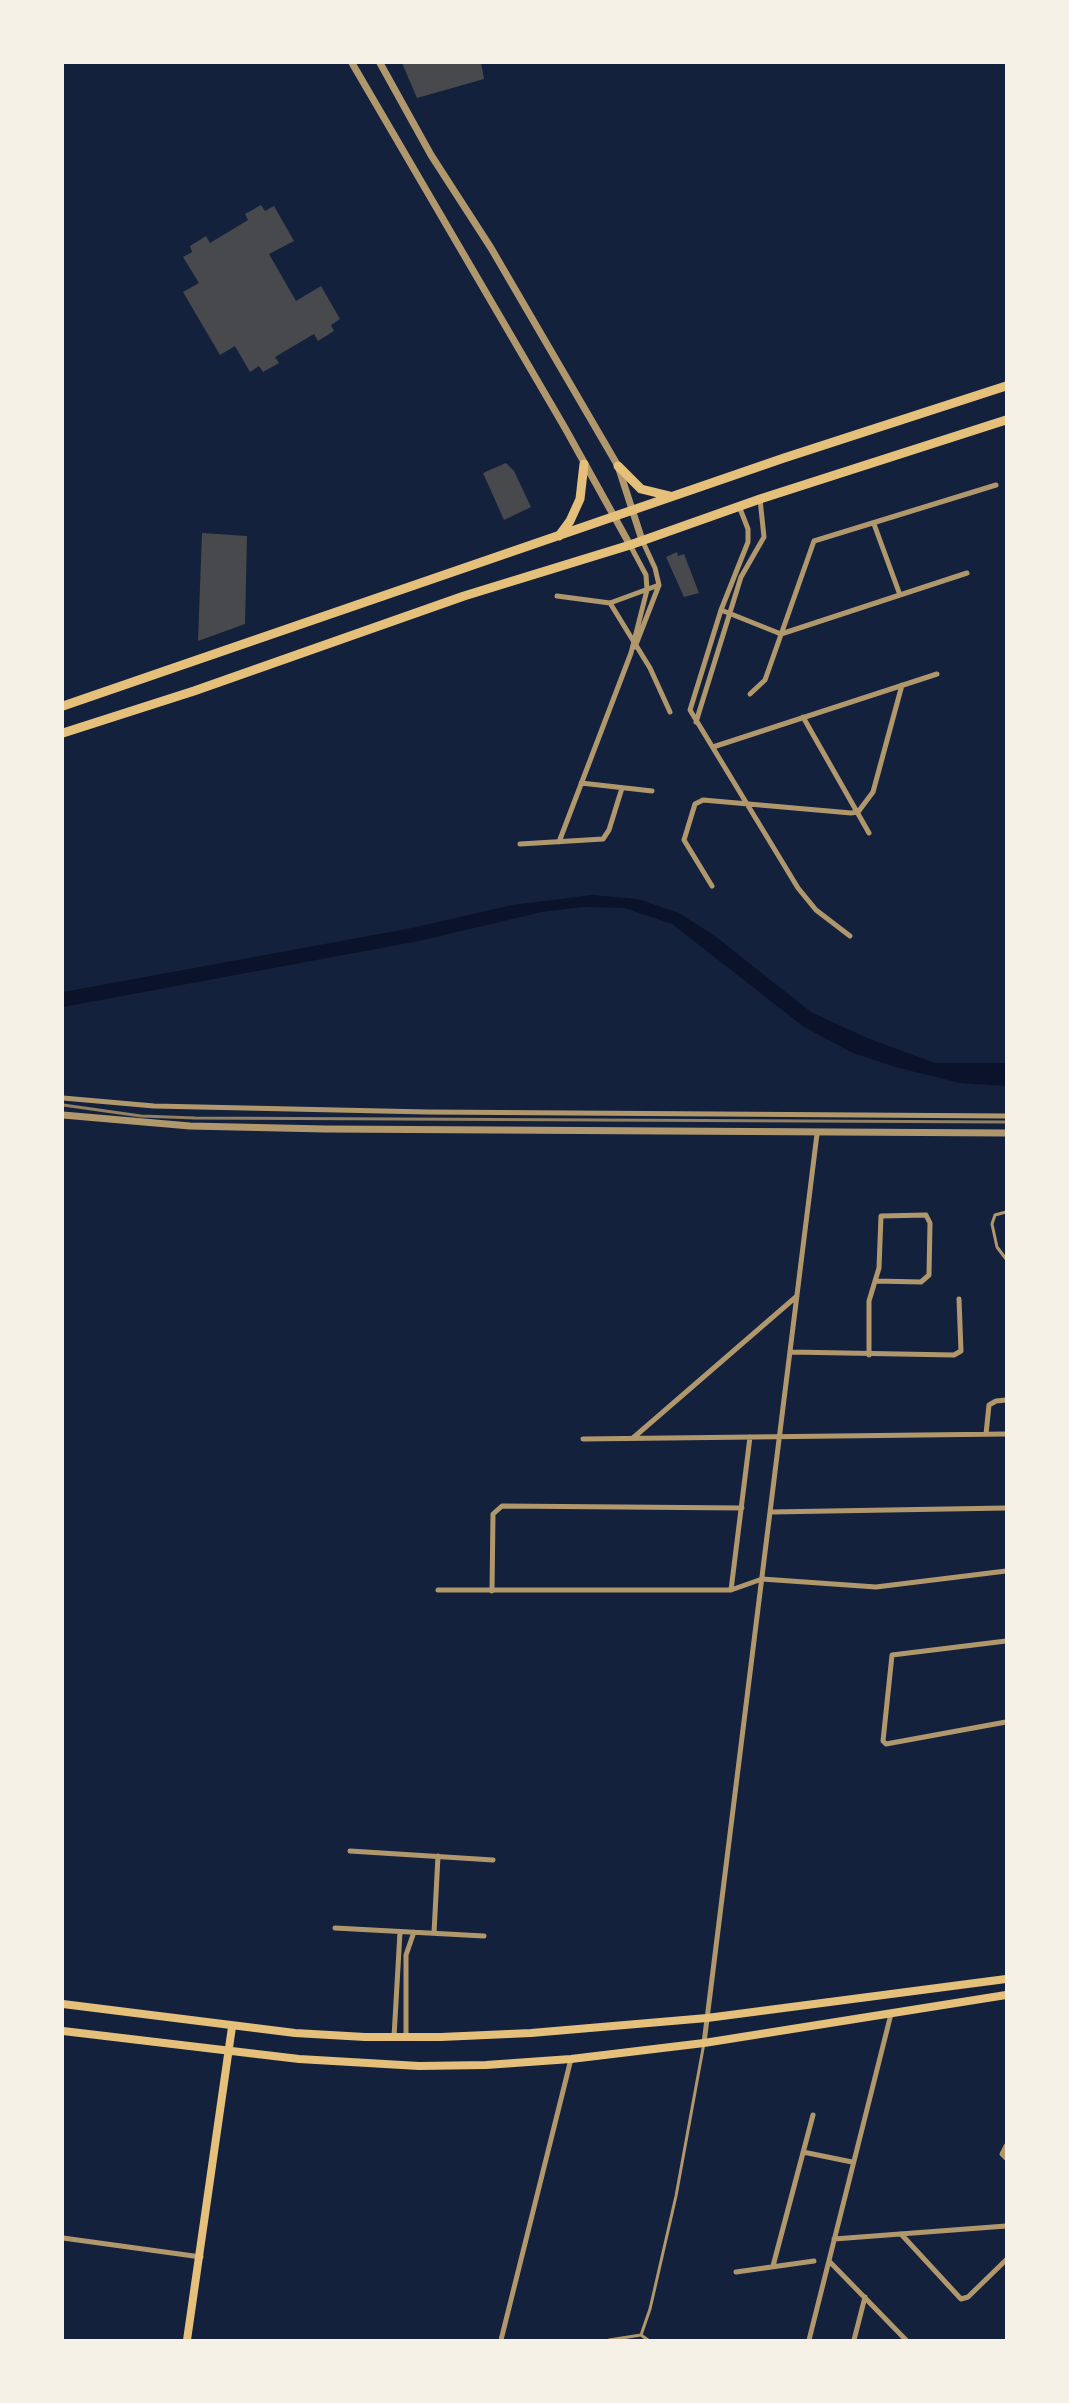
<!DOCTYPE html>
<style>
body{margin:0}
#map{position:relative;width:1069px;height:2403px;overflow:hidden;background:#14213d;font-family:Lato,sans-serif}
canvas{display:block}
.frame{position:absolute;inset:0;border:64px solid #f6f1e7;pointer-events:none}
</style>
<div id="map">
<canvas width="1069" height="2403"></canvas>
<div class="frame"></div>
</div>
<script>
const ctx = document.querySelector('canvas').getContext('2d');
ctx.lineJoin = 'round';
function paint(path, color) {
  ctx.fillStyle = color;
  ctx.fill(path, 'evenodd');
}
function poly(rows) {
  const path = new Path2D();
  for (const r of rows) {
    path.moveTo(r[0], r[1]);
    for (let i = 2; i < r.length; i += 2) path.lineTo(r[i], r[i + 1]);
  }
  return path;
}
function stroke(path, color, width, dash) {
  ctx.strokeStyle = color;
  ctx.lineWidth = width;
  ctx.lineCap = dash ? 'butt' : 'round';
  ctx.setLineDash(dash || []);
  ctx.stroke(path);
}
paint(poly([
 [592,895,638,899,679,913,715,936,811,1012,867,1038,935,1063,1006,1063,1006,1086,960,1083,899,1068,853,1053,804,1027,672,924,624,908,582,907,542,912,419,941,63,1007,63,992,412,928,512,905]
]), '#0b132b');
paint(poly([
 [402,63,481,63,484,79,417,98],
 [261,205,265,211,274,206,294,241,269,254,296,301,321,286,340,319,331,325,334,331,318,341,314,334,275,357,279,363,263,372,259,366,250,372,235,346,220,355,183,292,199,283,183,257,192,252,190,246,206,236,210,243,248,220,245,214],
 [506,463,514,471,531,507,504,520,483,473],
 [202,533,247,536,245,624,198,641],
 [677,552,678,556,684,554,699,593,684,597,666,557]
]), '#48494c');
stroke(poly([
 [1006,1212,995,1215,992,1224,997,1247,1006,1259],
 [641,2335,650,2309,676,2196,704,2043],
 [641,2335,648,2340],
 [609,2340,641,2335]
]), '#b1986c', 3);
stroke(poly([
 [739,506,748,529,748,542,721,610,690,710,798,888,816,910,850,936],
 [874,524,900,595],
 [557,596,610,603,659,585],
 [610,603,650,668,670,712],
 [721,610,781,634,967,573],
 [635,647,659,585,655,568,642,540],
 [750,694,765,680,814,541,996,485],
 [803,717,869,833],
 [696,722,741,577,764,537,760,499],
 [713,747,937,674],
 [581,783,652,791],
 [559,842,631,653,647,590,646,575,630,545],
 [520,844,603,839,609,830,622,788],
 [712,886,684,840,695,804,703,800,851,813,858,812,873,792,902,685],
 [63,1098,154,1106,428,1112,1006,1116],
 [790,1352,954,1355,961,1351,959,1299],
 [869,1355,869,1301,879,1268,881,1216,926,1215,930,1223,929,1275,921,1282,876,1281],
 [986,1434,989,1405,996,1401,1006,1400],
 [633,1438,797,1296],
 [583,1439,1006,1434],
 [771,1512,1006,1508],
 [438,1590,731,1590,762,1579,876,1587,1006,1571],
 [731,1590,750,1437],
 [492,1591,493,1514,502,1506,742,1508],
 [1006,1641,892,1655,883,1741,886,1744,1006,1722],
 [350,1851,493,1860],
 [335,1928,484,1936],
 [434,1933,438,1856],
 [394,2037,400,1932],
 [406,2037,406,1955,414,1932],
 [704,2043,817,1134],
 [1006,2146,1002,2154,1006,2158],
 [803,2152,852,2162],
 [901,2234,961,2299,968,2297,1006,2260],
 [63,2238,201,2257],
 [834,2239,1006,2226],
 [829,2261,906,2340],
 [773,2266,813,2115],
 [736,2272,814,2261],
 [501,2340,571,2059],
 [809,2340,891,2014],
 [854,2340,865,2297]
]), '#b1986c', 5);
stroke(poly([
 [352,63,565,428,630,545],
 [380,63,431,155,491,248,618,466,642,540],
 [63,1115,190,1126,325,1129,1006,1133]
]), '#b1986c', 7);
stroke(poly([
 [63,2004,295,2033,365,2037,441,2037,531,2033,707,2018,1006,1979],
 [63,2031,299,2059,419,2066,486,2065,571,2059,704,2043,1006,1995],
 [187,2340,232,2027]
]), '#e5c07b', 8);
stroke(poly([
 [618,466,641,489,670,496],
 [559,536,570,521,580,499,584,464],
 [63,706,784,458,1006,386],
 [63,733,194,691,464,596,630,545,760,499,1006,420]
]), '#e5c07b', 9);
stroke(poly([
 [63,1105,141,1116,195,1118,1006,1122]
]), '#918062', 3);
</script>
